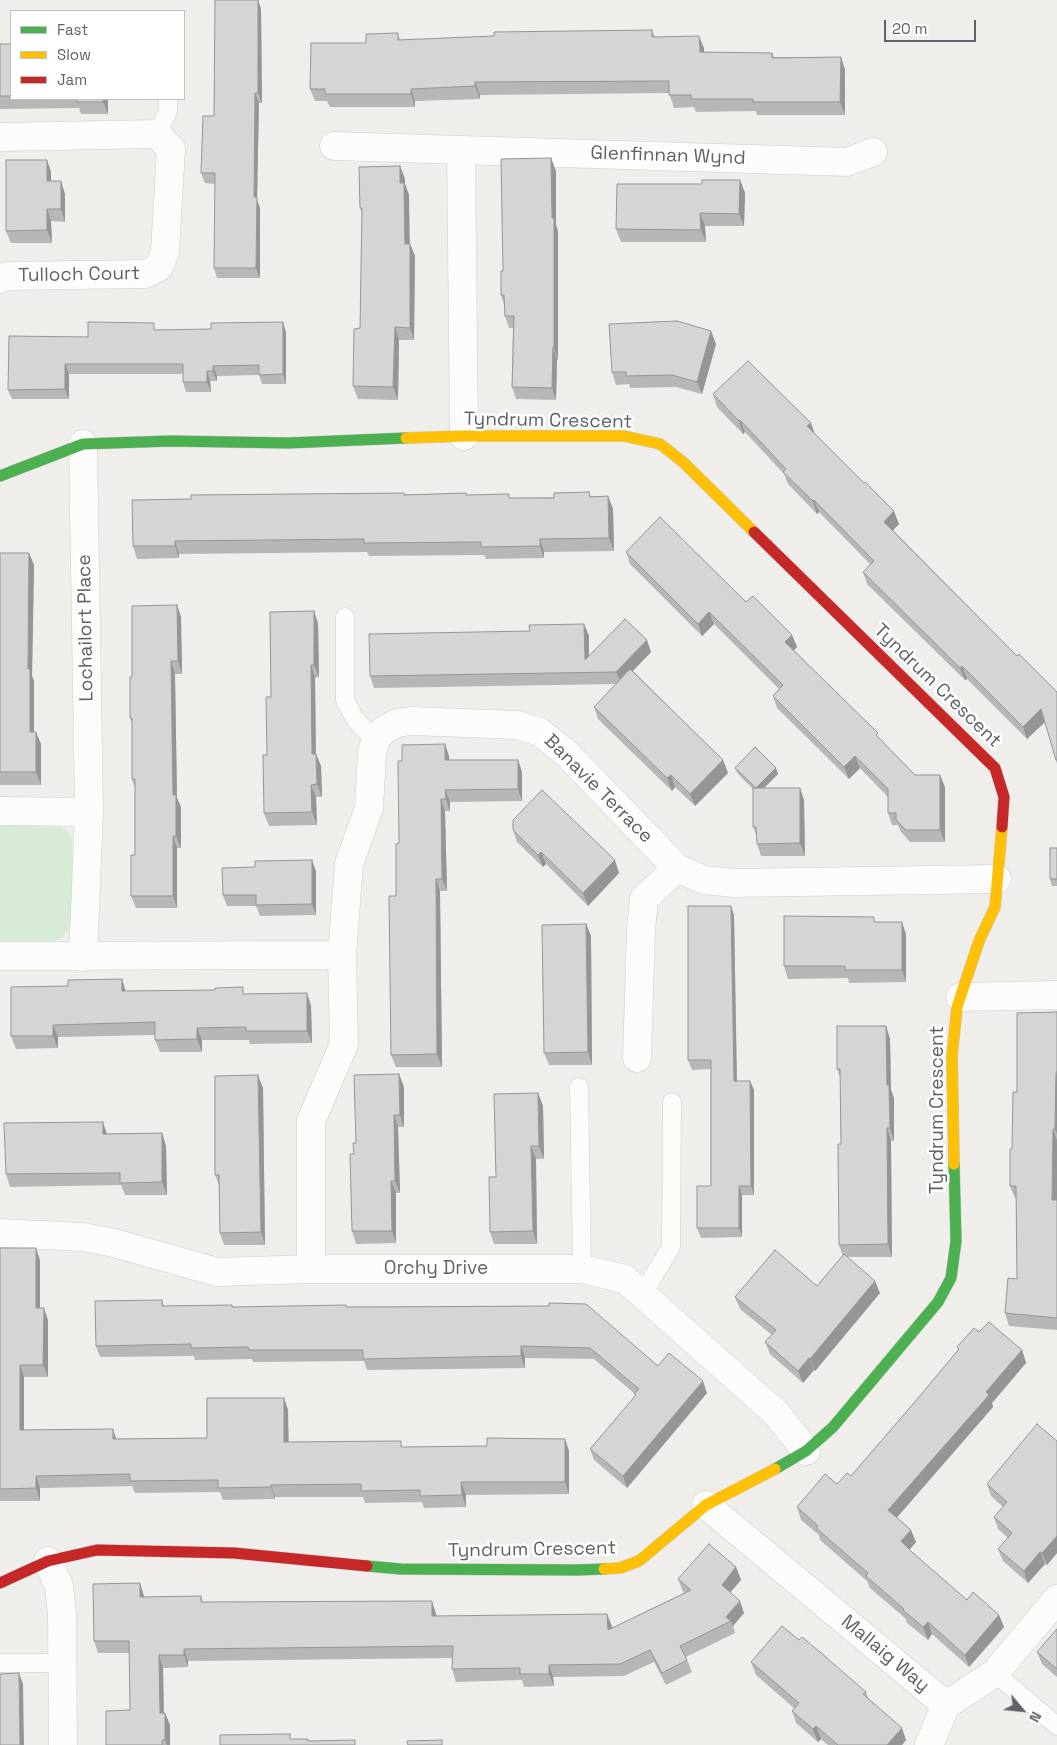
<!DOCTYPE html>
<style>
body{margin:0}
#map{position:relative;width:1057px;height:1745px;overflow:hidden;background:#efeeea;font-family:"Space Grotesk",sans-serif}
canvas{display:block}
.legend{position:absolute;left:10px;top:10px;width:175px;height:90px;box-sizing:border-box;background:#fff;border:1px solid #bfc1c3;margin:0;padding:6px 9px;list-style:none;font-size:15px;color:#5f6368}
.legend li{display:flex;align-items:center;gap:10px;height:25px}
.legend b{width:25px;border:1px solid #bfc1c3}
.north{position:absolute;left:997px;top:1685px;width:50px;height:50px;-webkit-text-stroke:4px #fff;paint-order:stroke;rotate:118deg;font-size:14px;font-weight:700;line-height:20px;text-align:center;color:#5f6368}
.north::after{content:'';display:block;margin:auto;width:18px;height:22px;background:#5f6368;clip-path:polygon(50% 0,100% 100%,50% 72%,0 100%)}
.scale{position:absolute;left:884px;top:20px;width:92px;height:22px;box-sizing:border-box;border:2px solid #5f6368;border-top:0;padding-left:6px;font-size:15px;line-height:18px;white-space:nowrap;color:#5f6368;-webkit-text-stroke:4px #fff;paint-order:stroke}
</style>
<div id="map">
<canvas width="1057" height="1745"></canvas>
<ul class="legend">
<li><b style="height:6px;background:#4caf50"></b>Fast</li>
<li><b style="height:6px;background:#ffc107"></b>Slow</li>
<li><b style="height:6px;background:#c62828"></b>Jam</li>
</ul>
<div class="north">N</div>
<div class="scale">20 m</div>
</div>
<script>
const ctx = document.querySelector('canvas').getContext('2d');
ctx.lineJoin = 'round';
function paint(path, color) {
  ctx.fillStyle = color;
  ctx.fill(path, 'evenodd');
}
function poly(rows) {
  const path = new Path2D();
  for (const r of rows) {
    path.moveTo(r[0], r[1]);
    for (let i = 2; i < r.length; i += 2) path.lineTo(r[i], r[i + 1]);
  }
  return path;
}
function stroke(path, color, width, dash) {
  ctx.strokeStyle = color;
  ctx.lineWidth = width;
  ctx.lineCap = dash ? 'butt' : 'round';
  ctx.setLineDash(dash || []);
  ctx.stroke(path);
}
function write(font, color, halo, rows, align = 'center') {
  ctx.font = font + ' "Space Grotesk",sans-serif';
  ctx.lineWidth = 5;
  ctx.setLineDash([]);
  ctx.textBaseline = 'middle';
  ctx.strokeStyle = halo;
  ctx.fillStyle = color;
  for (const [text, x, y, turn = 0] of rows) {
    ctx.save();
    ctx.translate(x, y);
    ctx.rotate((+turn || 0) * Math.PI / 180);
    ctx.textAlign = isNaN(turn) ? turn : align;
    if (halo) ctx.strokeText(text, 0, 0);
    ctx.fillText(text, 0, 0);
    ctx.restore();
  }
}
paint(poly([
 [0,824,61,827,67,831,72,838,73,918,70,928,62,938,54,941,0,941]
]), '#d8ebd6');
const lane = poly([
 [157,134,168,111,168,99],
 [345,617,345,700,355,719,375,740],
 [579,1087,582,1269],
 [642,1295,671,1247,672,1102],
 [0,1663,63,1663],
 [995,1673,1057,1726]
]);
const street = poly([
 [0,137,157,134,171,149,165,252,159,267,146,274,7,276,0,279],
 [334,146,847,162,873,152],
 [461,150,464,436],
 [0,811,89,812],
 [0,956,342,955],
 [83,957,89,812,83,444],
 [960,997,1057,995],
 [637,1058,641,929,644,899,677,868],
 [0,1233,83,1237,114,1243,217,1272,311,1269,582,1269,625,1279,777,1414,806,1451],
 [311,1269,311,1121,344,1044,342,955,349,864,369,808,372,753,375,740,384,730,397,723,411,721,517,725,540,732,567,754,677,868,704,880,734,883,997,879],
 [706,1505,946,1705],
 [48,1561,59,1586,62,1614,63,1745],
 [946,1705,995,1673,1057,1599],
 [929,1745,946,1705]
]);
const fast = poly([
 [0,476,83,444,170,441,288,443,406,438],
 [775,1469,806,1451,833,1427,938,1302,951,1278,956,1241,954,1164],
 [367,1566,401,1569,577,1570,604,1569]
]);
const slow = poly([
 [406,438,464,436,624,436,660,444,683,462,754,532],
 [954,1164,952,1056,957,1007,979,941,995,907,1002,827],
 [604,1569,620,1568,639,1561,706,1505,775,1469]
]);
const jam = poly([
 [754,532,995,768,1004,797,1002,827],
 [0,1583,48,1561,97,1550,234,1553,367,1566]
]);
stroke(lane, '#cbcccc', 19);
stroke(street, '#cbcccc', 29);
stroke(fast, '#cacacb', 12);
stroke(slow, '#cacacb', 12);
stroke(jam, '#cacacb', 12);
stroke(lane, '#fdfcfc', 18);
stroke(street, '#fdfcfc', 28);
stroke(fast, '#4caf50', 11);
stroke(slow, '#ffc107', 11);
stroke(jam, '#c62828', 11);
paint(poly([
 [215,0,258,0,261,9,262,103,259,103,257,200,260,208,260,278,217,278,214,268,215,184,205,183,201,173,214,116],
 [652,30,655,37,704,48,704,52,772,53,774,57,841,57,845,70,845,115,757,115,756,111,696,112,694,107,674,108,669,93,480,95,480,99,415,101,415,107,330,107,327,101,315,101,310,89,366,43,398,33,400,40],
 [0,44,11,44,11,99,108,99,108,114,81,114,79,108,0,109],
 [551,158,556,171,556,225,558,231,558,360,557,360,556,400,516,399,512,387,513,328,509,328,505,316,504,304,501,295,503,271],
 [47,160,51,172,51,181,65,194,65,222,51,221,52,243,11,243,6,231],
 [400,166,405,179,405,184,409,195,409,244,410,244,415,256,414,340,399,340,398,400,358,399,353,386,360,328,362,213,360,208],
 [740,180,745,193,744,226,705,226,706,242,621,242,616,229,702,184],
 [157,330,286,332,286,384,262,384,259,375,217,376,217,381,210,381,211,392,186,392,183,382,183,374,69,374,69,399,12,399,8,390,88,337],
 [716,344,702,394,676,387,630,388,629,384,616,385,612,372],
 [713,394,811,423,815,434,899,524,893,530,1017,656,1057,692,1057,764,1045,722,1027,739,967,679,965,680,867,584,863,572,870,564,819,512,817,514,788,484,784,474,745,432,743,434,717,407],
 [405,494,467,495,510,498,608,496,613,509,614,551,544,552,544,558,486,559,484,555,369,556,367,552,179,554,179,558,137,559,133,546],
 [626,552,746,602,792,635,797,647,794,650,915,775,945,787,945,842,910,842,901,832,898,825,892,825,888,813,888,797,860,768,849,779,777,708,773,696,779,689,714,624,702,636,630,564],
 [0,553,29,553,34,565,32,676,34,681,34,732,41,744,41,785,0,785],
 [177,605,181,617,182,674,175,674,177,798,181,807,181,848,177,848,177,908,136,908,131,896,135,855,135,788,132,779,132,723,130,718,132,677],
 [318,623,319,677,315,678,316,754,321,766,322,797,316,797,317,825,269,826,264,813,267,755,271,697],
 [584,624,589,636,589,656,651,652,633,671,723,760,728,773,695,806,675,787,672,791,598,719,594,707,616,684,374,688,370,676,530,631],
 [449,756,449,760,518,760,522,772,522,801,450,802,450,811,445,811,447,891,440,891,442,1067,396,1067,391,1055,396,896,399,843],
 [735,768,778,774,764,788,800,788,804,800,805,856,761,856,757,844,757,836,753,827,753,789,738,774],
 [513,830,619,873,588,906,546,864,543,867,517,842],
 [1057,848,1057,886,1052,886,1050,879],
 [316,871,316,915,260,916,256,906,227,906,223,895],
 [734,915,737,1081,750,1081,754,1090,754,1195,742,1195,742,1237,701,1238,697,1228,711,1186,711,1069,692,1070,688,1060],
 [876,922,906,934,906,982,849,983,848,978,788,979,784,966],
 [586,924,591,936,592,1065,549,1065,544,1053],
 [126,991,245,994,307,993,311,1006,312,1043,250,1044,249,1040,202,1040,202,1052,160,1052,155,1040,155,1035,58,1037,58,1048,16,1049,11,1036],
 [1057,1012,1057,1330,1009,1326,1005,1313,1017,1279,1016,1198,1015,1198,1010,1186,1017,1092],
 [886,1026,890,1039,891,1090,894,1098,894,1141,891,1141,892,1257,847,1257,880,1293,815,1371,814,1370,803,1383,770,1354,765,1342,772,1335,740,1309,735,1297,817,1286,843,1256,839,1245,841,1144,840,1077,837,1069],
 [399,1074,404,1087,404,1127,398,1127,400,1193,396,1193,396,1243,356,1244,352,1231,356,1143],
 [263,1088,265,1245,224,1245,220,1233,219,1185,215,1175],
 [538,1093,543,1106,544,1159,536,1159,537,1244,494,1244,490,1232,496,1177],
 [162,1133,166,1146,167,1195,125,1195,121,1185,10,1187,6,1174,107,1134],
 [0,1248,40,1260,40,1308,48,1320,48,1377,24,1377,24,1430,117,1439,207,1438,284,1398,288,1410,288,1442,403,1447,487,1446,565,1439,569,1451,569,1494,466,1495,466,1507,424,1508,422,1502,365,1503,363,1497,275,1497,275,1499,223,1500,220,1492,135,1493,132,1486,40,1488,40,1501,0,1501],
 [162,1300,164,1306,232,1305,233,1307,549,1306,707,1393,627,1488,594,1460,590,1449,635,1396,635,1394,594,1359,525,1358,525,1368,367,1370,364,1361,253,1362,252,1359,195,1360,194,1356,100,1357,96,1346],
 [979,1332,1022,1350,1026,1363,992,1403,993,1407,897,1517,916,1542,909,1549,913,1553,967,1600,999,1615,1004,1627,969,1667,932,1634,928,1640,907,1623,906,1619,870,1588,867,1581,820,1540,819,1535,801,1520,797,1507,851,1476,919,1397,958,1350,957,1347],
 [1057,1441,1057,1553,1047,1565,1045,1564,1028,1583,1003,1561,998,1549,1008,1538,998,1529,994,1517,1003,1507,991,1496,987,1484],
 [736,1567,741,1580,730,1593,744,1613,733,1626,735,1633,686,1657,692,1672,666,1685,654,1662,624,1676,553,1677,554,1686,524,1687,522,1680,456,1682,452,1669,452,1658,188,1661,188,1667,163,1668,164,1713,165,1713,170,1725,170,1745,106,1745,130,1710,129,1653,98,1653,94,1641,140,1583,144,1597,201,1596,203,1602,436,1614,436,1616,612,1626,612,1628,684,1593,683,1592,678,1579],
 [1057,1629,1057,1677,1042,1664,1037,1652],
 [799,1640,866,1692,868,1698,906,1740,902,1745,828,1745,821,1739,818,1742,796,1723,792,1711,794,1708,756,1675,751,1662]
]), '#b8b7b5');
paint(poly([
 [258,0,261,9,262,103,258,93],
 [699,36,704,48,704,65,700,52],
 [841,57,845,70,845,115,840,102],
 [475,82,480,95,480,99,475,86],
 [411,89,415,101,415,107,411,94],
 [255,93,259,103,257,200,260,208,260,278,256,268,254,197],
 [103,99,108,99,108,114,103,102],
 [551,158,556,171,556,225,558,231,558,360,554,347],
 [47,160,51,172,51,194,47,181],
 [400,166,405,179,405,184,409,195,410,256,405,244,400,183],
 [740,180,745,193,744,226,739,214],
 [61,181,65,194,65,222,61,209],
 [47,209,51,221,52,243,47,230],
 [700,213,705,226,706,242,701,230],
 [410,244,415,256,414,340,410,328],
 [283,322,286,332,286,384,283,374],
 [395,327,399,340,398,400,393,387],
 [711,331,716,344,702,394,697,382],
 [553,347,557,360,556,400,552,388],
 [65,364,69,374,69,399,65,389],
 [213,366,217,376,217,381,213,371],
 [207,371,210,381,211,392,207,382],
 [740,420,745,432,743,434,739,421],
 [811,423,815,436,807,426],
 [608,496,613,509,614,551,609,538],
 [814,500,819,512,817,514,813,501],
 [894,511,899,524,889,534,884,522],
 [540,539,544,552,544,558,540,546],
 [175,541,179,554,179,558,175,546],
 [29,553,34,565,32,676,34,681,34,744,30,732,28,669],
 [177,605,181,617,182,674,178,661],
 [314,611,318,623,319,677,314,665],
 [709,612,714,624,702,636,698,624],
 [584,624,589,636,589,672,585,660],
 [792,635,797,647,790,654,785,642],
 [647,640,651,652,621,683,616,672],
 [171,661,175,674,177,798,181,807,181,848,176,836,173,795],
 [311,665,315,678,316,767,312,754],
 [962,666,967,679,965,680,960,668],
 [1041,709,1045,722,1027,739,1023,727],
 [36,732,41,744,41,785,36,772],
 [445,744,449,756,450,772,445,760],
 [316,754,321,766,322,797,317,784],
 [855,756,860,768,849,779,844,767],
 [518,760,522,772,522,801,518,789],
 [723,760,728,773,695,806,690,794],
 [776,768,778,774,758,794,756,788],
 [671,775,675,787,672,791,667,778],
 [940,775,945,787,945,842,940,830],
 [311,785,316,797,317,825,312,812],
 [800,788,804,800,805,856,800,843],
 [445,790,450,802,450,811,446,799],
 [441,799,445,811,447,891,442,879],
 [173,836,177,848,177,908,173,896],
 [541,852,546,864,543,867,538,855],
 [312,860,316,871,316,915,312,904],
 [615,860,619,873,588,906,583,893],
 [436,879,440,891,442,1067,437,1054],
 [731,906,734,915,737,1090,734,1081],
 [902,922,906,934,906,982,902,970],
 [586,924,591,936,592,1065,588,1052],
 [122,979,126,992,122,991],
 [307,993,311,1006,312,1043,307,1031],
 [53,1025,58,1037,58,1048,53,1036],
 [886,1026,890,1039,891,1090,894,1098,894,1141,890,1128,887,1085],
 [197,1028,202,1040,202,1052,197,1039],
 [1056,1072,1057,1075,1057,1134,1055,1129],
 [399,1074,404,1087,404,1127,400,1115],
 [258,1075,263,1088,265,1245,261,1232],
 [750,1081,754,1090,754,1195,751,1186],
 [538,1093,543,1106,544,1159,539,1146],
 [394,1115,398,1127,400,1193,395,1181],
 [103,1122,107,1134,103,1134],
 [887,1128,891,1141,892,1257,888,1244],
 [1053,1129,1057,1140,1057,1212,1052,1200],
 [162,1133,166,1146,167,1195,162,1182],
 [531,1146,536,1159,537,1244,533,1231],
 [391,1181,396,1193,396,1243,392,1231],
 [739,1186,742,1195,742,1237,739,1228],
 [36,1248,40,1260,40,1320,36,1308],
 [875,1281,880,1293,815,1371,810,1359],
 [44,1308,48,1320,48,1377,43,1365],
 [521,1346,525,1358,525,1368,521,1356],
 [1022,1350,1026,1363,992,1403,993,1407,893,1522,888,1510,986,1392],
 [809,1358,814,1370,803,1383,798,1371],
 [20,1365,24,1377,24,1443,20,1430],
 [703,1381,707,1393,627,1488,623,1476],
 [284,1398,288,1410,289,1454,284,1442],
 [113,1429,117,1441,113,1439],
 [565,1439,569,1451,569,1494,565,1482],
 [36,1476,40,1488,40,1501,36,1488],
 [461,1482,466,1495,466,1507,462,1495],
 [271,1485,275,1497,275,1499,271,1487],
 [911,1530,916,1542,906,1554,901,1541],
 [1057,1536,1057,1553,1047,1565,1042,1553],
 [1040,1552,1045,1564,1028,1583,1024,1571],
 [736,1567,741,1580,726,1597,722,1585],
 [140,1583,144,1596,144,1609,140,1597],
 [432,1601,436,1614,436,1628,432,1616],
 [740,1601,744,1613,733,1626,731,1621,726,1617],
 [607,1614,612,1626,612,1642,608,1630],
 [999,1615,1004,1627,969,1667,965,1655],
 [928,1622,932,1634,928,1640,923,1627],
 [184,1649,188,1661,188,1667,184,1655],
 [159,1655,163,1668,164,1725,160,1713],
 [549,1665,553,1677,554,1686,549,1674],
 [19,1673,23,1684,24,1745,20,1745],
 [165,1713,170,1725,170,1745,167,1745,165,1740],
 [816,1726,821,1739,818,1742,813,1729],
 [902,1728,906,1740,902,1745,887,1745]
]), '#969594');
const building = poly([
 [215,0,258,0,258,93,255,93,254,197,257,197,256,268,214,268,215,173,201,173,203,116,214,116,215,0],
 [652,30,652,37,699,36,700,52,772,53,772,58,841,57,840,102,753,102,753,99,691,99,691,95,669,95,669,81,475,82,475,86,411,89,411,94,325,94,325,89,310,89,311,43,366,43,366,34,398,33,398,40,494,36,494,32,652,30],
 [0,44,11,44,11,96,0,96,0,44],
 [77,99,103,99,103,102,77,102,77,99],
 [551,158,552,218,554,218,554,347,553,347,552,388,512,387,514,316,505,316,504,295,501,295,501,271,503,271,501,159,551,158],
 [6,160,47,160,47,181,61,181,61,209,47,209,47,230,6,231,6,160],
 [400,166,400,183,404,183,405,244,410,244,410,328,395,327,393,387,353,386,354,329,360,328,362,208,360,208,359,167,400,166],
 [702,180,740,180,739,214,700,213,701,230,616,229,617,184,702,184,702,180],
 [677,321,711,331,697,382,672,375,626,376,626,372,612,372,609,324,677,321],
 [88,322,154,323,154,330,211,329,211,323,283,322,283,374,259,375,259,365,213,366,213,371,207,371,207,382,183,382,183,364,65,364,65,389,8,390,9,336,88,337,88,322],
 [748,361,811,423,807,426,864,483,865,482,894,511,884,522,1017,656,1019,654,1057,692,1057,760,1056,760,1041,709,1023,727,962,666,960,668,863,572,874,561,814,500,813,501,783,472,786,469,740,420,739,421,713,394,748,361],
 [589,492,590,497,608,496,609,538,540,539,540,546,481,547,481,542,364,543,364,539,175,541,175,546,133,546,132,500,191,499,191,495,404,493,404,495,466,493,466,495,509,494,509,498,554,498,554,493,589,492],
 [660,517,746,602,753,596,792,635,785,642,878,733,876,735,915,775,940,775,940,830,906,830,896,820,896,813,888,813,888,789,855,756,844,767,773,696,783,685,709,612,698,624,626,552,660,517],
 [0,553,29,553,28,669,30,669,30,732,36,732,36,772,0,772,0,553],
 [177,605,178,661,171,661,173,795,176,795,176,836,173,836,173,896,131,896,131,855,135,855,135,779,132,779,132,718,130,718,130,677,132,677,132,606,177,605],
 [314,611,314,665,311,665,312,754,316,754,317,784,311,785,312,812,264,813,263,755,267,755,266,697,271,697,270,612,314,611],
 [625,619,647,640,616,672,370,676,369,634,530,631,529,625,584,624,585,660,625,619],
 [630,669,723,760,690,794,671,775,667,778,594,707,630,669],
 [445,744,445,760,518,760,518,789,445,790,446,799,441,799,442,879,436,879,437,1054,391,1055,389,896,396,896,396,844,399,843,398,761,402,761,402,745,445,744],
 [755,747,776,768,756,788,735,768,755,747],
 [753,788,800,788,800,843,757,844,756,827,753,827,753,788],
 [542,790,615,860,583,893,541,852,538,855,513,830,513,820,542,790],
 [1050,848,1057,848,1057,879,1050,879,1050,848],
 [312,860,312,904,256,905,256,895,223,895,222,868,255,867,255,861,312,860],
 [688,906,731,906,734,1081,750,1081,751,1186,739,1186,739,1228,697,1228,697,1186,711,1186,711,1060,688,1060,688,906],
 [784,916,874,917,874,922,902,922,902,970,845,970,845,966,784,966,784,916],
 [586,924,588,1052,544,1053,542,925,586,924],
 [122,979,122,991,215,990,215,988,243,987,243,994,307,993,307,1031,246,1031,246,1027,197,1028,197,1039,155,1040,155,1022,53,1025,53,1036,11,1036,11,987,68,986,68,980,122,979],
 [1057,1012,1057,1072,1056,1072,1055,1129,1053,1129,1052,1200,1057,1200,1057,1318,1005,1313,1008,1278,1017,1279,1016,1186,1010,1186,1010,1149,1012,1149,1013,1092,1017,1092,1017,1013,1057,1012],
 [837,1026,886,1026,887,1085,889,1085,890,1128,887,1128,888,1244,839,1245,838,1144,841,1144,840,1069,837,1069,837,1026],
 [399,1074,400,1115,394,1115,395,1181,391,1181,392,1231,352,1231,350,1154,354,1154,353,1143,356,1143,354,1075,399,1074],
 [258,1075,261,1232,220,1233,219,1175,215,1175,215,1076,258,1075],
 [538,1093,539,1146,531,1146,533,1231,490,1232,489,1177,496,1177,494,1094,538,1093],
 [103,1122,103,1134,162,1133,162,1182,120,1183,120,1173,6,1174,4,1123,103,1122],
 [0,1248,36,1248,36,1308,44,1308,43,1365,20,1365,20,1430,113,1429,113,1439,207,1438,207,1398,284,1398,284,1442,401,1441,401,1447,487,1446,487,1438,565,1439,565,1482,461,1482,462,1495,420,1496,420,1490,361,1491,361,1484,271,1485,271,1487,218,1488,218,1480,130,1481,130,1474,36,1476,36,1488,0,1489,0,1248],
 [775,1250,817,1286,844,1254,875,1281,810,1359,809,1358,798,1371,765,1342,776,1330,735,1297,775,1250],
 [162,1300,162,1306,232,1305,232,1307,346,1305,346,1307,378,1307,549,1306,549,1303,586,1304,658,1366,669,1353,703,1381,623,1476,590,1449,636,1395,634,1394,639,1389,590,1348,521,1346,521,1356,363,1359,363,1350,249,1350,248,1347,191,1348,191,1344,96,1346,95,1301,162,1300],
 [989,1322,1022,1350,986,1392,989,1395,888,1510,911,1530,901,1541,913,1553,967,1600,973,1592,999,1615,965,1655,928,1622,923,1627,903,1610,904,1609,866,1576,868,1573,816,1528,818,1526,797,1507,825,1474,837,1484,847,1473,851,1476,919,1397,959,1349,957,1347,974,1328,979,1332,989,1322],
 [1037,1424,1057,1441,1057,1536,1042,1553,1040,1552,1024,1571,998,1549,1012,1533,994,1517,1007,1502,987,1484,1037,1424],
 [709,1544,736,1567,722,1585,740,1601,726,1617,731,1621,680,1646,687,1660,662,1673,650,1650,620,1664,549,1665,549,1674,520,1674,520,1668,452,1669,453,1646,184,1649,184,1655,159,1655,160,1713,165,1713,165,1740,162,1740,162,1745,106,1745,106,1711,130,1710,129,1641,94,1641,93,1584,140,1583,140,1597,201,1596,201,1602,432,1601,432,1616,607,1614,608,1630,691,1590,678,1579,709,1544],
 [782,1626,799,1640,802,1637,820,1652,866,1692,863,1694,902,1728,887,1745,838,1745,816,1726,813,1729,792,1711,799,1703,751,1662,782,1626],
 [1057,1629,1057,1669,1037,1652,1057,1629],
 [19,1673,20,1745,0,1745,0,1674,19,1673],
 [290,1734,290,1739,308,1739,308,1741,355,1740,355,1745,220,1745,220,1735,290,1734],
 [442,1740,442,1745,408,1745,407,1741,442,1740]
]);
paint(building, '#d6d5d3');
stroke(building, '#969594', 1);
write('19px', '#5f6368', '#fff', [
 ["Glenfinnan Wynd",668,156,2],
 ["Tulloch Court",79,275,-1],
 ["Tyndrum Crescent",548,421,1],
 ["Lochailort Place",86,628,-91],
 ["Tyndrum Crescent",937,686,44],
 ["Banavie Terrace",598,789,45],
 ["Tyndrum Crescent",938,1110,-90],
 ["Orchy Drive",436,1269],
 ["Tyndrum Crescent",532,1550,-1],
 ["Mallaig Way",885,1654,40]
]);
</script>
